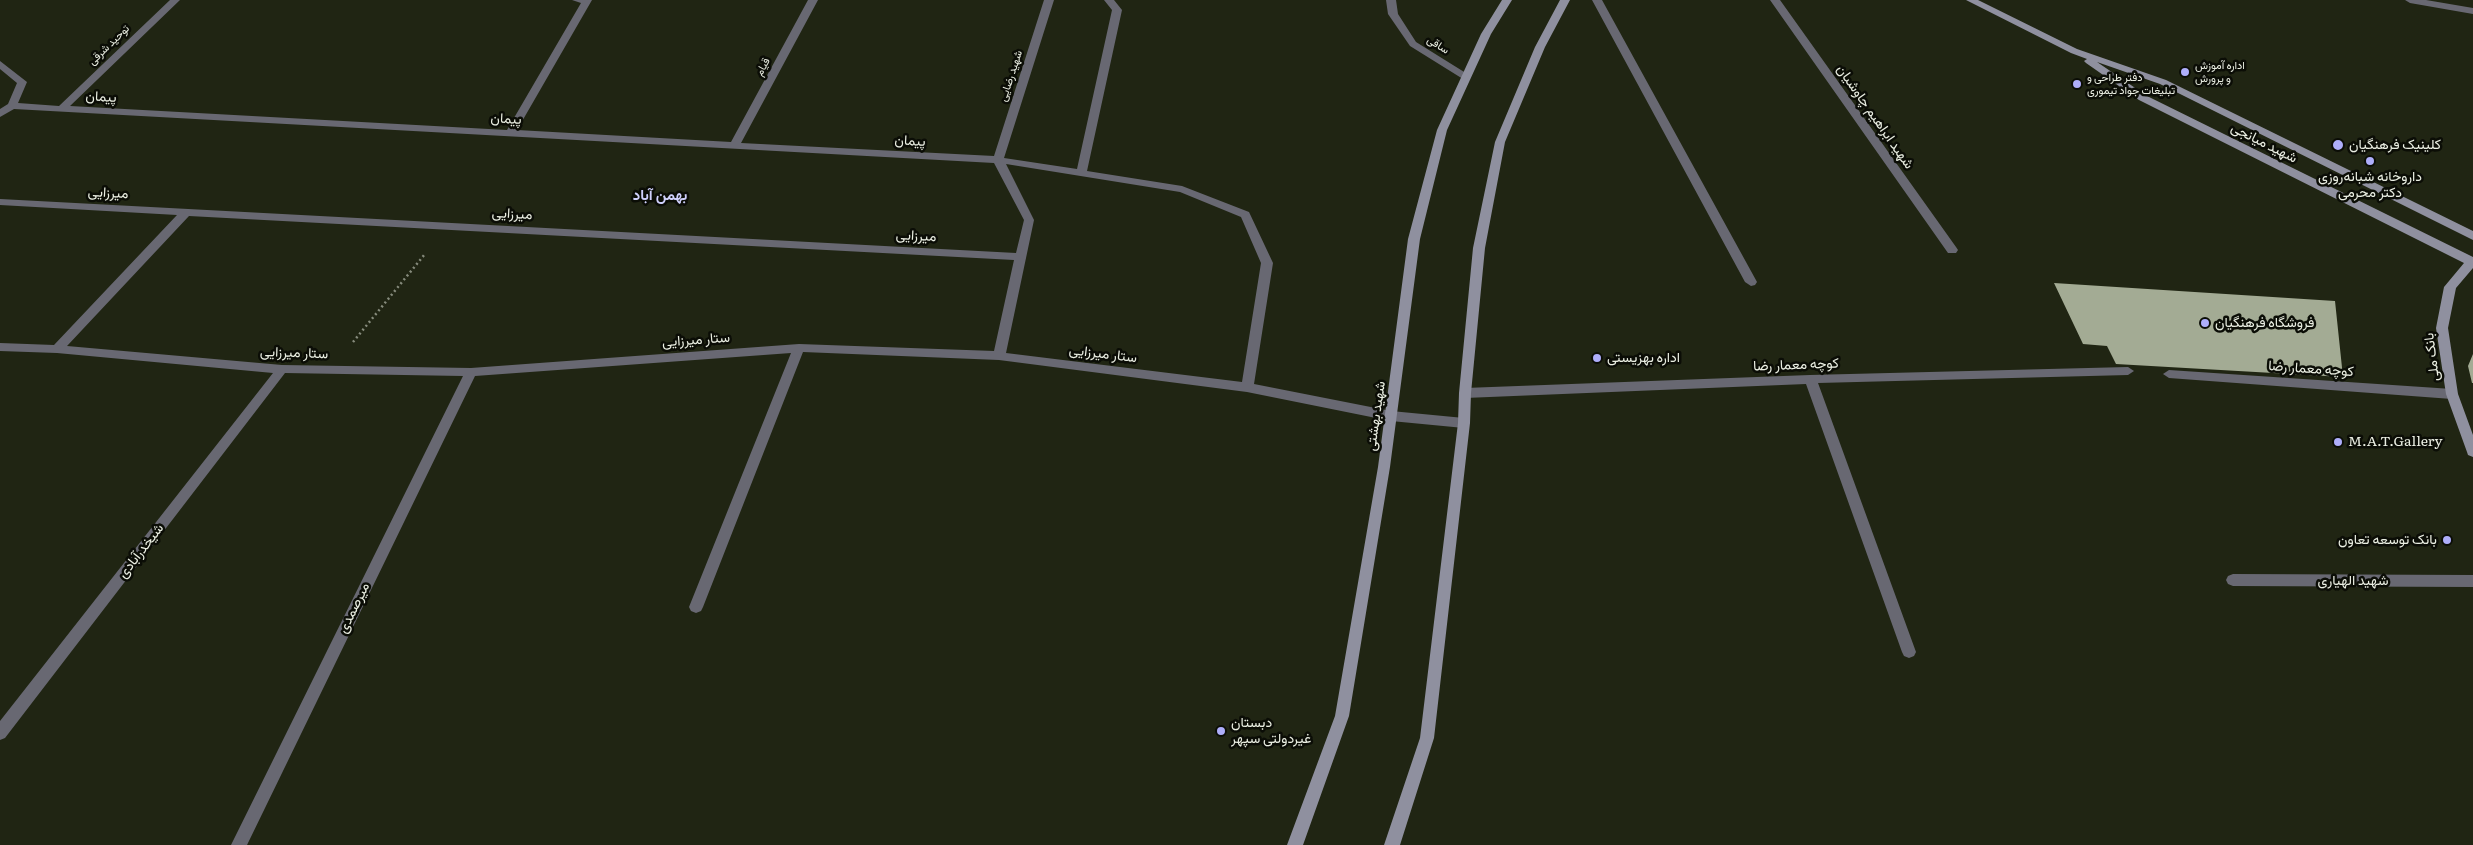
<!DOCTYPE html>
<meta charset="utf-8">
<style>
body{margin:0}
canvas{display:block;background:#202513}
</style>
<canvas width="2473" height="845"></canvas>
<script>
const ctx = document.querySelector('canvas').getContext('2d');
ctx.lineJoin = 'round';
function paint(path, color) {
  ctx.fillStyle = color;
  ctx.fill(path, 'evenodd');
}
function poly(rows) {
  const path = new Path2D();
  for (const r of rows) {
    path.moveTo(r[0], r[1]);
    for (let i = 2; i < r.length; i += 2) path.lineTo(r[i], r[i + 1]);
  }
  return path;
}
function stroke(path, color, width, dash) {
  ctx.strokeStyle = color;
  ctx.lineWidth = width;
  ctx.lineCap = dash ? 'butt' : 'round';
  ctx.setLineDash(dash || []);
  ctx.stroke(path);
}
function write(font, color, halo, rows, align = 'center') {
  ctx.font = font + ' Literata,Vazirmatn,serif';
  ctx.lineWidth = 5;
  ctx.setLineDash([]);
  ctx.textBaseline = 'middle';
  ctx.strokeStyle = halo;
  ctx.fillStyle = color;
  for (const [text, x, y, turn = 0] of rows) {
    ctx.save();
    ctx.translate(x, y);
    ctx.rotate((+turn || 0) * Math.PI / 180);
    ctx.textAlign = isNaN(turn) ? turn : align;
    if (halo) ctx.strokeText(text, 0, 0);
    ctx.fillText(text, 0, 0);
    ctx.restore();
  }
}
paint(poly([
 [2054,283,2335,301,2343,377,2116,364,2107,346,2083,344],
 [2473,354,2473,383,2472,383,2468,366]
]), '#a3ab94');
stroke(poly([
 [353,342,425,254]
]), '#868b7c', 2.5, [2, 3]);
paint(poly([
 [1592,0,1602,0,1757,282,1755,285,1751,286,1745,282,1592,0],
 [1770,0,1780,0,1956,247,1958,250,1956,253,1948,253,1770,0],
 [2405,0,2426,0,2473,8,2473,14,2410,3,2405,0],
 [2128,367,2134,371,2128,375,1818,383,1916,652,1914,656,1909,658,1904,656,1902,652,1806,384,1465,398,1459,393,1465,388,1810,375,2128,367],
 [2169,370,2452,389,2458,394,2452,399,2169,378,2163,374,2169,370],
 [2233,574,2473,575,2473,587,2233,586,2228,584,2226,580,2228,576,2233,574]
]), '#686872');
paint(poly([
 [170,0,180,0,70,106,507,130,581,3,572,0,592,0,517,130,731,142,808,0,818,0,741,143,994,156,1044,0,1054,0,1004,158,1077,169,1112,10,1104,0,1114,0,1122,10,1087,171,1182,186,1249,212,1273,263,1254,384,1391,411,1464,418,1470,423,1464,428,1391,421,1247,392,999,360,803,352,703,607,701,611,696,613,691,611,689,607,791,353,475,376,247,845,231,845,463,376,285,373,5,738,0,740,0,721,273,373,57,353,0,351,0,343,54,345,177,215,0,205,0,199,1016,253,1024,220,994,163,14,109,0,117,0,109,8,104,17,83,0,69,0,61,27,82,18,103,59,106,170,0],
 [1006,164,1180,192,1241,217,1261,263,1242,382,1006,353,1034,220,1006,164],
 [189,216,1014,260,994,351,799,344,471,368,282,365,67,346,189,216],
 [1386,0,1396,0,1398,14,1416,42,1469,75,1469,79,1463,79,1410,46,1388,14,1386,0]
]), '#686872');
paint(poly([
 [1502,0,1512,0,1491,34,1447,130,1420,239,1390,467,1349,716,1303,845,1287,845,1335,716,1378,467,1408,239,1437,130,1481,34,1502,0],
 [1560,0,1570,0,1545,47,1505,142,1485,248,1471,393,1470,423,1434,738,1400,845,1384,845,1420,738,1458,423,1459,393,1473,248,1495,142,1535,47,1560,0],
 [1966,0,1978,0,2077,49,2166,80,2473,231,2473,240,2160,84,2097,62,2147,96,2473,257,2473,268,2456,288,2448,328,2458,394,2473,435,2473,457,2468,455,2467,452,2446,394,2436,328,2444,287,2464,263,2139,100,2086,63,2084,61,2087,59,2071,53,1966,0]
]), '#8f909f');
for (const [x, y, r, color] of [
 [2185,72,5,"#aeaefa"],
 [2077,84,5,"#aeaefa"],
 [2338,145,6,"#aeaefa"],
 [2370,161,5,"#aeaefa"],
 [2205,323,5,"#aeaefa"],
 [1597,358,5,"#aeaefa"],
 [2338,442,5,"#aeaefa"],
 [2447,540,5,"#aeaefa"],
 [1221,731,5,"#aeaefa"]
]) {
  const dot = new Path2D();
  dot.arc(x, y, r, 0, 2 * Math.PI);
  ctx.fillStyle = color;
  ctx.fill(dot);
  stroke(dot, '#0b0d06', 2);
}
write('11px', '#ebefe3', '#0b0d06', [
 ["توحید شرقی",109,45,-44],
 ["ساقی",1438,45,32],
 ["قیام",763,67,-62],
 ["شهید رضایی",1011,76,-72]
]);
write('11px', '#ebefe3', '#0b0d06', [
 ["اداره آموزش",2195,66],
 ["و پرورش",2195,79],
 ["دفتر طراحی و",2087,78],
 ["تبلیغات جواد تیموری",2087,91]
], 'left');
write('14px', '#ebefe3', '#0b0d06', [
 ["پیمان",101,97,3],
 ["شهید ابراهیم چاوشیان",1875,117,55],
 ["پیمان",506,119,3],
 ["پیمان",910,141,3],
 ["شهید میانجی",2264,143,27],
 ["میرزایی",108,193,3],
 ["میرزایی",512,214,3],
 ["میرزایی",916,236,3],
 ["ستار میرزایی",696,340,-4],
 ["ستار میرزایی",294,353,2],
 ["ستار میرزایی",1103,354,7],
 ["بانک ملی",2432,357,-97],
 ["کوچه معمار رضا",1796,365,-2],
 ["کوچه معمار رضا",2311,369,4],
 ["شهید بهشتی",1376,416,-82],
 ["شیخدرآبادی",141,551,-52],
 ["شهید الهیاری",2353,581],
 ["میرصمدی",354,608,-64]
]);
write('14px', '#ebefe3', '#0b0d06', [
 ["کلینیک فرهنگیان",2349,145],
 ["داروخانه شبانه‌روزی",2370,177,"center"],
 ["دکتر محرمی",2370,193,"center"],
 ["فروشگاه فرهنگیان",2215,323],
 ["اداره بهزیستی",1607,358],
 ["M.A.T.Gallery",2348,442],
 ["بانک توسعه تعاون",2437,540,"right"],
 ["دبستان",1231,723],
 ["غیردولتی سپهر",1231,739]
], 'left');
write('bold 15px', '#cfd0fb', '#0b0d06', [
 ["بهمن آباد",660,196]
]);
</script>
